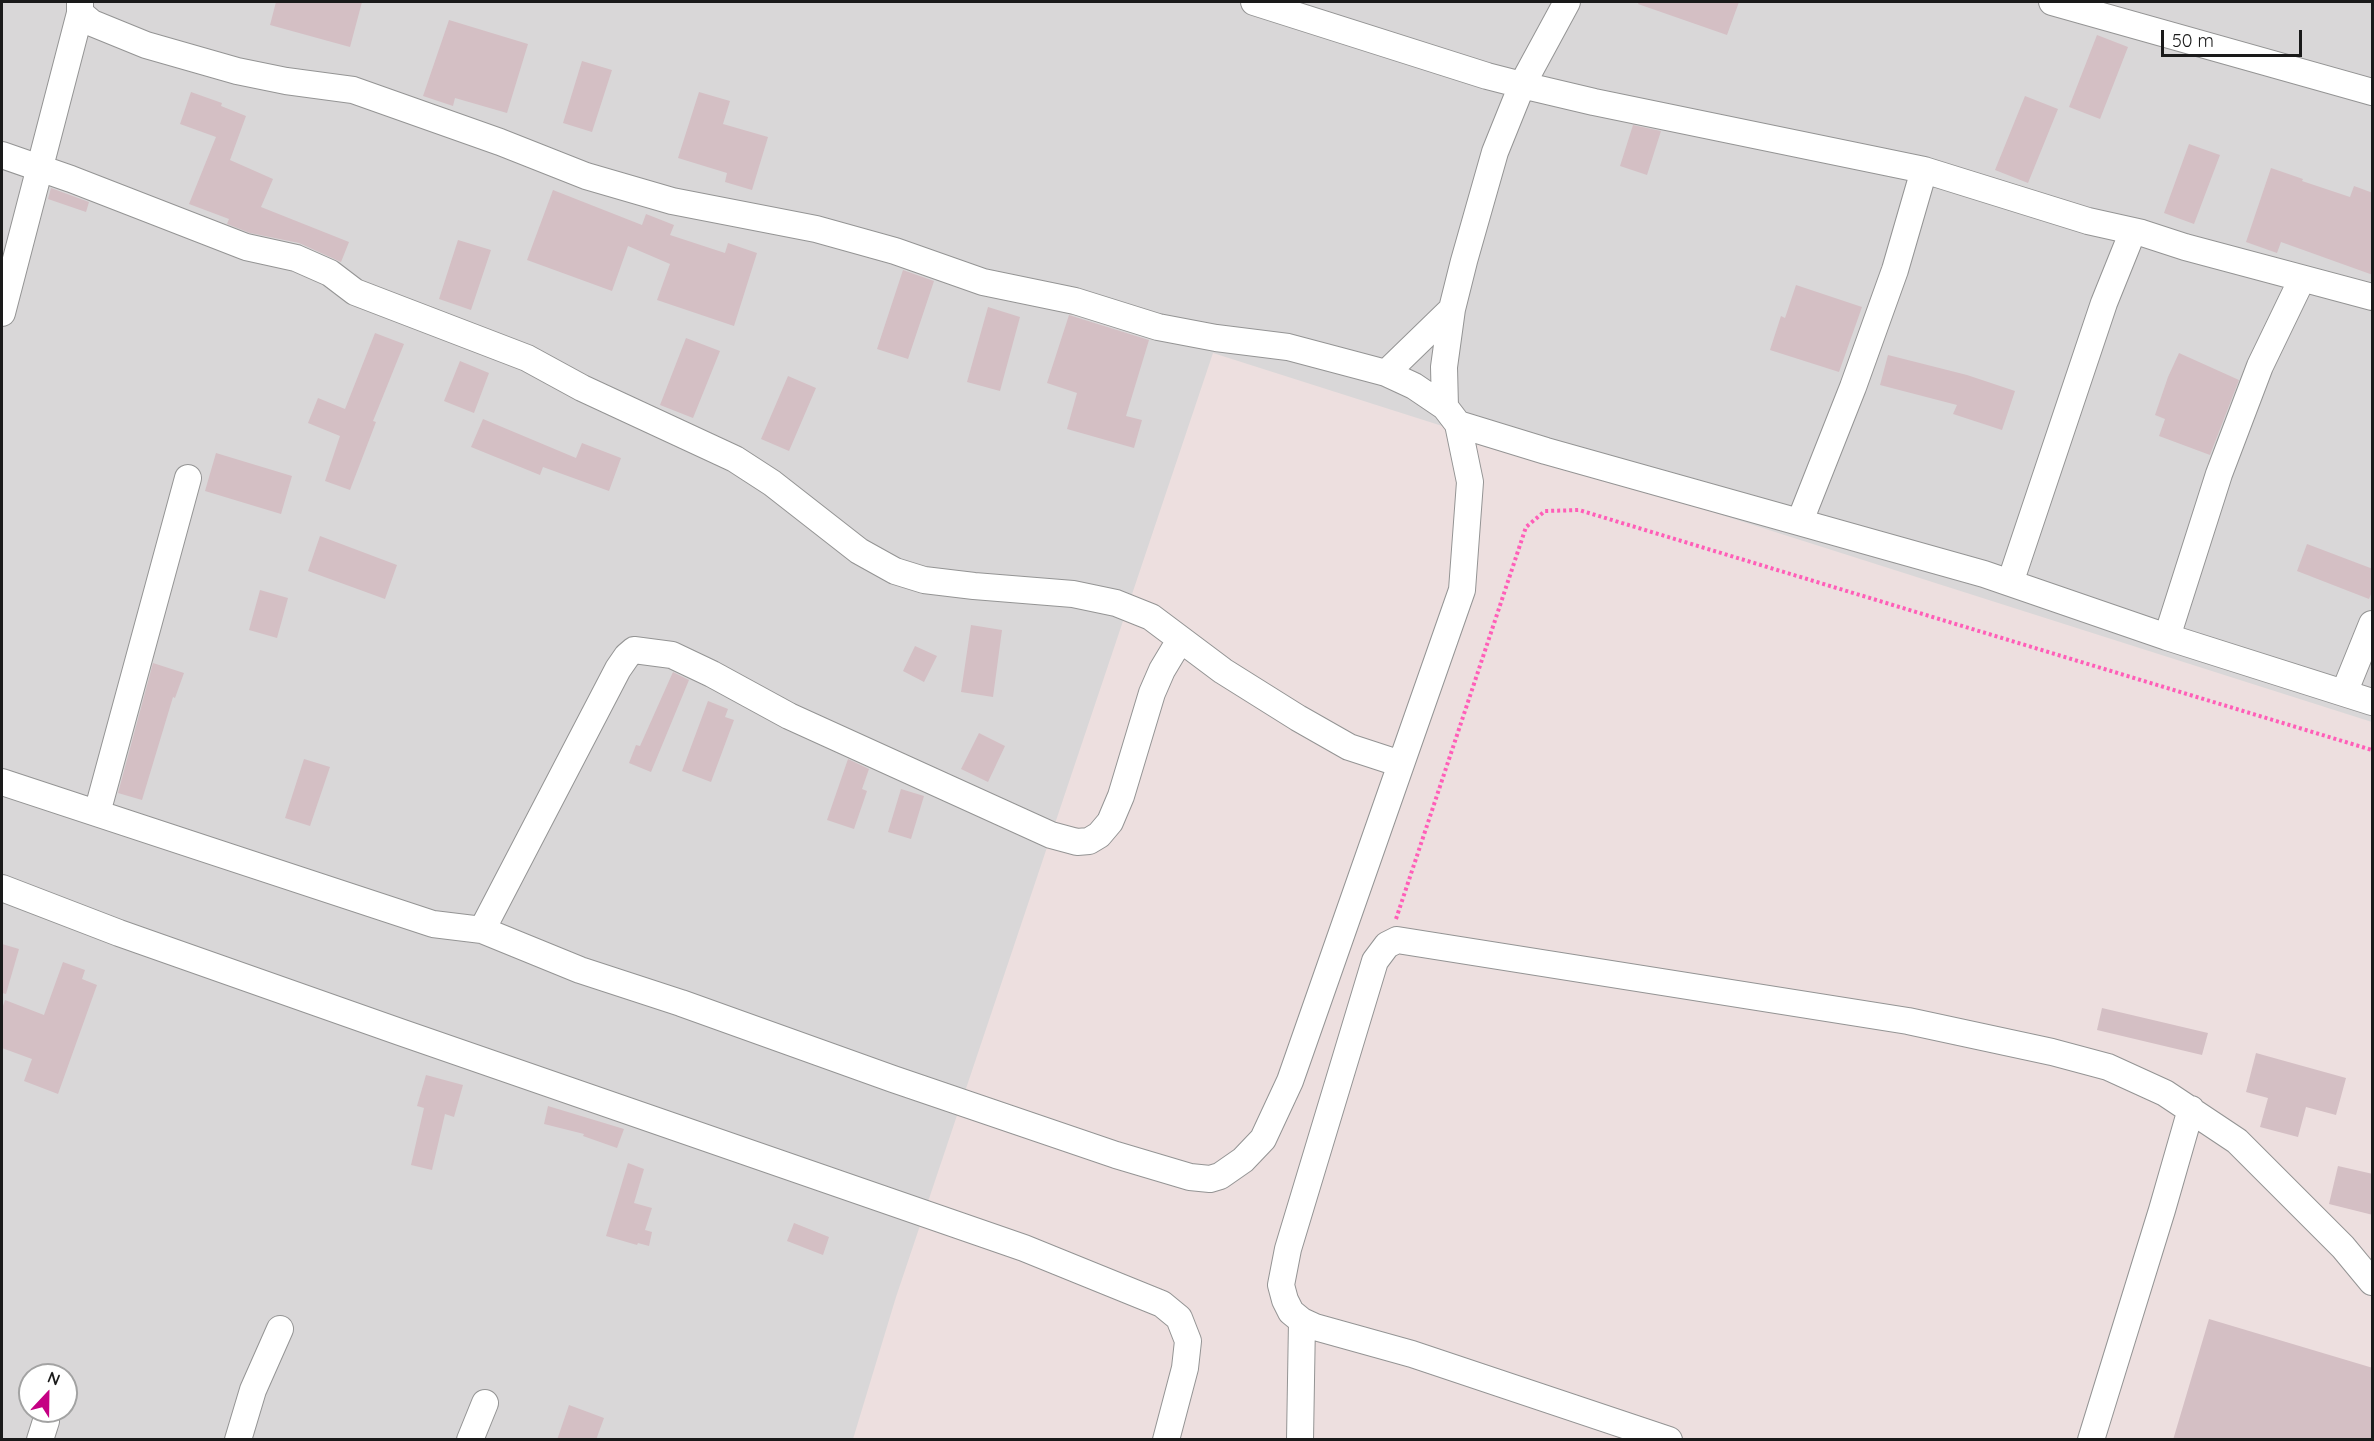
<!DOCTYPE html>
<style>
body{margin:0}
#map{position:relative;width:2374px;height:1441px;overflow:hidden;background:#eddfdf;font-family:Quicksand,sans-serif}
canvas{display:block}
.frame{position:absolute;inset:0;border:3px solid #1a1a1a;pointer-events:none}
.north{position:absolute;left:18px;top:1363px;width:60px;height:60px;box-sizing:border-box;background:#fff;border:2px solid #a3a3a3;border-radius:50%;rotate:22deg;font-size:16px;font-weight:700;line-height:24px;text-align:center;color:#1a1a1a}
.north::after{content:'';display:block;margin:auto;width:21px;height:27px;background:#c50083;clip-path:polygon(50% 0,100% 100%,50% 72%,0 100%)}
.scale{position:absolute;left:2161px;top:30px;width:141px;height:27px;box-sizing:border-box;border:3px solid #1a1a1a;border-top:0;padding-left:8px;font-size:18px;line-height:21px;white-space:nowrap;color:#1a1a1a;-webkit-text-stroke:4px #fff;paint-order:stroke}
</style>
<div id="map">
<canvas width="2374" height="1441"></canvas>
<div class="frame"></div>
<div class="north">N</div>
<div class="scale">50 m</div>
</div>
<script>
const ctx = document.querySelector('canvas').getContext('2d');
ctx.lineJoin = 'round';
function paint(path, color) {
  ctx.fillStyle = color;
  ctx.fill(path, 'evenodd');
}
function poly(rows) {
  const path = new Path2D();
  for (const r of rows) {
    path.moveTo(r[0], r[1]);
    for (let i = 2; i < r.length; i += 2) path.lineTo(r[i], r[i + 1]);
  }
  return path;
}
function stroke(path, color, width, dash) {
  ctx.strokeStyle = color;
  ctx.lineWidth = width;
  ctx.lineCap = dash ? 'butt' : 'round';
  ctx.setLineDash(dash || []);
  ctx.stroke(path);
}
paint(poly([
 [2,2,2372,2,2372,722,1213,353,896,1297,853,1439,2,1440],
 [30,1375,66,1375,66,1411,30,1411]
]), '#d9d7d8');
paint(poly([
 [276,2,362,2,350,47,270,25],
 [1639,2,1739,2,1727,35,1638,4],
 [449,20,528,44,507,113,455,98,453,106,423,96],
 [2097,35,2128,47,2100,119,2069,107],
 [582,61,612,70,592,132,563,123],
 [191,92,222,103,221,106,246,116,230,160,273,179,261,207,349,242,341,262,299,243,250,233,227,224,229,219,189,204,216,137,180,124],
 [699,92,730,101,723,124,768,137,752,190,725,182,727,173,678,158],
 [2025,96,2058,109,2028,183,1995,170],
 [1633,125,1661,131,1647,175,1620,166],
 [2189,144,2220,155,2194,224,2164,213],
 [2271,168,2303,179,2302,181,2350,197,2354,186,2373,193,2373,275,2281,242,2277,253,2246,242],
 [51,188,89,202,86,212,48,199],
 [553,190,642,225,646,214,674,225,670,235,725,253,728,243,757,253,734,326,657,300,670,264,628,246,612,291,527,260],
 [458,240,491,250,471,310,439,299],
 [903,270,934,281,908,359,877,349],
 [1796,285,1862,307,1839,372,1770,350,1781,316,1785,318],
 [988,307,1020,317,1000,391,967,382],
 [1069,315,1149,340,1126,416,1142,420,1134,448,1067,429,1077,393,1047,383],
 [375,333,404,344,373,421,376,422,350,490,325,481,340,436,308,423,318,398,345,409],
 [686,338,720,351,693,418,660,405],
 [2179,353,2239,380,2210,455,2159,436,2165,419,2155,415,2168,377],
 [1888,355,1967,375,2015,391,2002,430,1953,414,1957,405,1880,385],
 [460,361,489,373,474,413,444,401],
 [788,376,816,388,789,451,761,439],
 [483,419,576,458,582,443,621,458,609,491,543,467,540,475,471,447],
 [216,453,292,476,281,514,205,491],
 [320,536,397,565,385,599,308,571],
 [2307,544,2373,569,2373,589,2369,599,2297,571],
 [260,590,288,598,277,638,249,630],
 [971,625,1002,630,993,697,961,692],
 [915,646,937,656,924,682,903,671],
 [153,663,184,673,175,698,173,697,142,800,118,793],
 [673,672,689,680,651,772,629,763,636,745,640,746],
 [708,701,728,709,725,717,734,720,711,782,682,771],
 [979,733,1005,746,988,782,961,769],
 [304,759,330,767,310,826,285,818],
 [848,759,869,769,862,789,867,791,854,829,827,820],
 [901,789,924,796,911,839,888,832],
 [2,944,19,949,6,994,2,993],
 [63,962,85,970,82,979,97,985,58,1094,24,1081,32,1059,2,1048,2,1009,5,1000,44,1015],
 [2102,1008,2208,1033,2202,1055,2097,1030],
 [2256,1053,2346,1078,2336,1115,2306,1107,2298,1137,2260,1127,2268,1098,2246,1092],
 [426,1075,463,1085,454,1117,445,1114,432,1170,411,1165,424,1108,417,1106],
 [548,1106,624,1129,617,1148,583,1136,584,1134,544,1124],
 [628,1163,644,1169,634,1203,652,1208,645,1230,652,1232,649,1246,638,1243,637,1245,606,1236],
 [2338,1166,2373,1174,2373,1215,2329,1204],
 [794,1223,829,1237,823,1255,787,1241],
 [2209,1319,2373,1368,2373,1440,2173,1440],
 [569,1405,604,1418,596,1440,557,1440]
]), '#d4bfc4');
const minor = poly([
 [80,2,80,13,92,23,146,45,237,71,286,81,353,90,500,142,586,176,672,201,816,229,895,251,983,282,1075,301,1158,327,1216,338,1288,347,1386,373,1414,386,1445,407],
 [1254,2,1487,76,1522,85,1567,2],
 [2052,2,2372,92],
 [2,155,71,179,246,247,296,258,330,273,355,292,527,358,582,388,735,459,772,483,859,551,895,571,924,580,974,586,1073,594,1116,603,1151,617,1223,671,1298,718,1349,747,1401,764],
 [2,313,80,13],
 [1386,373,1452,309],
 [1458,424,1546,451,1984,574,2167,637,2372,702],
 [1800,521,1853,387,1895,270,1924,170],
 [2010,583,2104,303,2133,231],
 [2167,637,2219,474,2260,366,2302,279],
 [2344,693,2372,624],
 [2,782,433,924,482,930,580,970,681,1003,893,1079,1116,1155,1190,1177,1210,1179,1220,1176,1243,1160,1263,1139,1290,1081,1462,590,1470,482,1458,424,1445,407,1444,367,1452,309,1464,261,1495,152,1522,85,1594,102,1924,170,2088,221,2142,233,2185,247,2372,297],
 [97,813,188,478],
 [2,888,119,933,400,1032,1024,1248,1162,1304,1179,1318,1188,1341,1185,1368,1166,1440],
 [482,930,618,669,627,656,634,650,672,655,712,674,789,716,1051,835,1077,842,1089,841,1099,835,1110,822,1121,796,1152,693,1162,670,1180,640],
 [40,1440,46,1421],
 [238,1440,253,1390,280,1329],
 [470,1440,485,1403],
 [1300,1440,1302,1321],
 [1669,1440,1412,1354,1315,1327,1302,1321,1291,1312,1285,1300,1281,1285,1288,1249,1375,961,1387,945,1397,940,1908,1021,2052,1052,2108,1067,2165,1093,2237,1141,2343,1247,2372,1282],
 [2091,1440,2162,1210,2191,1109]
]);
stroke(minor, '#949494', 28);
stroke(poly([
 [1396,919,1526,527,1545,511,1579,510,2372,750]
]), '#ff5eb8', 4, [3, 3]);
stroke(minor, '#fff', 26);
</script>
